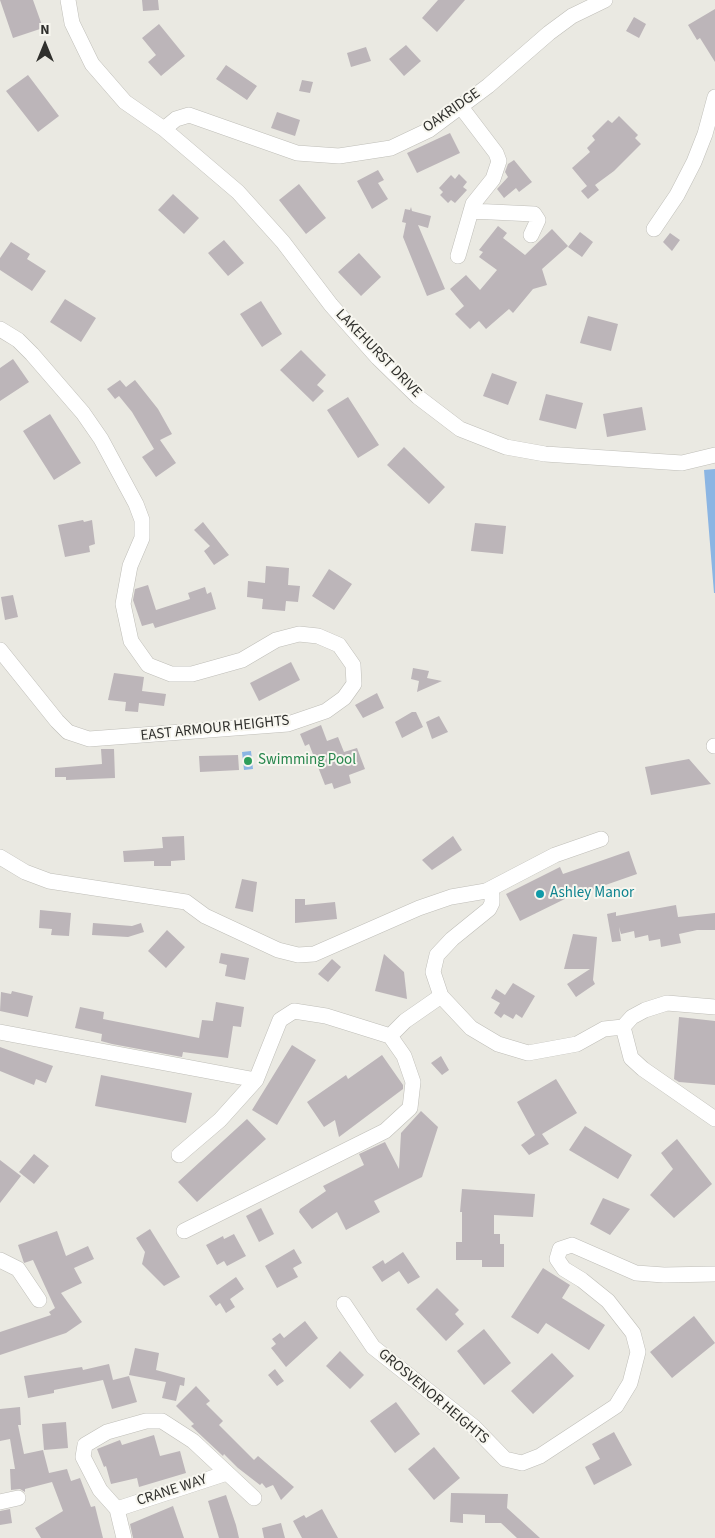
<!DOCTYPE html>
<style>
body{margin:0}
#map{position:relative;width:715px;height:1538px;overflow:hidden;background:#eae9e2;font-family:"Source Sans 3",sans-serif}
canvas{display:block}
.north{position:absolute;left:20px;top:20px;width:50px;height:50px;-webkit-text-stroke:4px #f7f6ef;paint-order:stroke;rotate:0deg;font-size:14px;font-weight:700;line-height:20px;text-align:center;color:#30302d}
.north::after{content:'';display:block;margin:auto;width:18px;height:22px;background:#30302d;clip-path:polygon(50% 0,100% 100%,50% 72%,0 100%)}
</style>
<div id="map">
<canvas width="715" height="1538"></canvas>
<div class="north">N</div>
</div>
<script>
const ctx = document.querySelector('canvas').getContext('2d');
ctx.lineJoin = 'round';
function paint(path, color) {
  ctx.fillStyle = color;
  ctx.fill(path, 'evenodd');
}
function poly(rows) {
  const path = new Path2D();
  for (const r of rows) {
    path.moveTo(r[0], r[1]);
    for (let i = 2; i < r.length; i += 2) path.lineTo(r[i], r[i + 1]);
  }
  return path;
}
function stroke(path, color, width, dash) {
  ctx.strokeStyle = color;
  ctx.lineWidth = width;
  ctx.lineCap = dash ? 'butt' : 'round';
  ctx.setLineDash(dash || []);
  ctx.stroke(path);
}
function write(font, color, halo, rows, align = 'center') {
  ctx.font = font + ' "Source Sans 3",sans-serif';
  ctx.lineWidth = 4;
  ctx.setLineDash([]);
  ctx.textBaseline = 'middle';
  ctx.strokeStyle = halo;
  ctx.fillStyle = color;
  for (const [text, x, y, turn = 0] of rows) {
    ctx.save();
    ctx.translate(x, y);
    ctx.rotate((+turn || 0) * Math.PI / 180);
    ctx.textAlign = isNaN(turn) ? turn : align;
    if (halo) ctx.strokeText(text, 0, 0);
    ctx.fillText(text, 0, 0);
    ctx.restore();
  }
}
paint(poly([
 [715,469,715,593,714,593,704,470],
 [251,751,253,769,244,770,242,752]
]), '#8bb5e3');
paint(poly([
 [0,0,33,0,43,28,13,38],
 [142,0,158,0,159,10,143,11],
 [438,0,465,0,437,32,422,18],
 [715,9,715,62,700,38,697,40,688,25],
 [634,17,646,24,639,38,626,31],
 [159,24,185,56,161,76,148,62,156,55,142,38],
 [406,45,421,61,404,76,389,59],
 [366,47,371,61,351,67,347,53],
 [226,65,257,86,247,100,216,79],
 [28,75,59,116,38,132,6,91],
 [302,80,313,82,310,93,299,91],
 [277,112,300,120,295,136,271,128],
 [619,116,638,135,635,138,641,144,614,171,595,185,599,190,588,199,581,191,587,186,572,168,590,152,587,148,595,140,592,136,608,120,612,123],
 [450,133,460,153,417,173,407,153],
 [514,160,532,182,519,192,516,188,504,198,497,189,508,177,505,172,508,164],
 [378,170,384,180,378,183,388,199,372,209,357,181],
 [459,174,467,182,463,187,467,190,455,203,451,200,448,203,440,195,443,192,439,188,451,175,455,179],
 [299,184,326,218,306,234,279,200],
 [173,194,199,218,184,234,158,210],
 [411,207,412,211,431,216,428,228,418,225,445,289,427,296,403,237,406,223,402,222,405,209,410,210],
 [498,226,507,233,503,238,525,255,552,229,568,246,542,269,547,285,533,289,513,313,509,309,486,329,479,321,470,329,455,314,464,306,450,289,466,275,480,290,497,270,479,257,483,252,479,250],
 [580,232,593,242,582,257,568,247],
 [670,233,680,240,672,251,663,242],
 [224,240,244,263,228,276,208,253],
 [11,242,30,254,27,259,46,271,32,291,0,270,0,258],
 [359,253,381,277,361,296,338,272],
 [65,299,96,318,81,342,50,322],
 [261,301,282,334,262,347,240,314],
 [588,316,618,324,611,351,580,343],
 [301,350,326,375,317,385,324,391,313,402,280,370],
 [13,359,29,382,0,401,0,368],
 [492,373,517,382,508,405,483,396],
 [120,380,126,387,135,380,158,409,172,434,160,440,176,463,156,477,142,457,154,449,132,412,119,396,115,399,107,389],
 [546,394,583,403,576,429,539,420],
 [348,397,379,445,358,458,327,410],
 [642,407,646,430,607,437,603,414],
 [50,414,81,463,54,480,23,431],
 [404,447,445,487,429,504,387,465],
 [83,520,84,522,92,520,95,544,89,546,90,552,65,557,58,525],
 [203,522,229,555,214,565,204,551,210,546,194,530],
 [475,523,506,526,503,554,471,551],
 [266,566,289,568,288,585,300,586,298,602,286,601,285,611,262,609,263,599,247,597,248,581,265,583],
 [329,569,352,584,334,610,312,596],
 [148,585,156,610,190,599,188,593,205,587,207,594,211,592,216,609,155,628,153,623,142,626,133,600,135,589],
 [13,595,18,617,5,620,1,597],
 [291,662,300,680,259,701,250,683],
 [413,668,429,671,427,678,442,681,417,692,419,681,411,679],
 [114,673,144,677,142,691,166,694,164,706,139,703,138,712,125,711,126,702,108,700],
 [377,693,384,708,363,718,355,705],
 [412,712,416,712,423,727,402,738,395,722],
 [439,716,448,732,432,739,426,722],
 [321,725,327,741,338,737,344,752,357,748,365,769,349,775,351,783,334,789,332,783,325,785,309,744,305,746,300,734],
 [101,749,114,749,115,778,66,780,66,777,55,777,55,768,102,764],
 [238,755,239,770,200,772,199,756],
 [689,759,711,784,651,795,645,767],
 [184,836,185,860,171,861,171,866,154,866,154,861,124,862,123,851,163,848,162,837],
 [453,836,462,850,432,870,422,860],
 [629,851,637,874,577,895,577,893,520,921,506,894,560,867,563,874],
 [242,879,257,882,253,912,235,908],
 [295,899,305,899,305,905,335,902,337,919,295,923],
 [676,905,678,917,715,913,715,930,697,930,679,934,681,943,661,947,660,939,649,941,648,935,635,938,634,931,621,934,619,927,621,941,612,942,607,914,616,912,616,916],
 [40,910,71,913,69,936,51,935,52,929,39,928],
 [93,923,132,926,141,923,144,932,128,937,92,935],
 [167,930,185,947,166,968,148,951],
 [573,934,597,937,593,980,595,984,576,997,567,984,590,969,564,969],
 [221,953,249,958,245,980,225,976,227,965,219,963],
 [384,954,404,972,407,999,375,991],
 [332,959,341,967,328,982,318,974],
 [513,983,535,996,522,1018,516,1014,513,1019,504,1014,501,1018,494,1013,500,1003,491,998,496,989,505,995],
 [12,991,33,996,28,1017,0,1011,1,992,11,994],
 [216,1002,244,1007,241,1027,233,1026,228,1058,183,1052,182,1057,112,1044,101,1041,102,1034,75,1028,80,1007,104,1012,103,1019,199,1038,202,1020,213,1021],
 [679,1017,715,1021,715,1085,679,1082,674,1079],
 [292,1045,316,1060,277,1125,252,1110],
 [0,1047,53,1066,46,1083,36,1079,34,1085,0,1071],
 [382,1055,403,1085,403,1089,339,1137,335,1120,324,1127,307,1102,346,1075,348,1079],
 [441,1056,449,1070,442,1075,431,1063],
 [101,1075,192,1093,186,1123,95,1106],
 [556,1079,577,1113,542,1134,549,1144,529,1155,521,1145,535,1135,517,1102],
 [421,1111,438,1127,422,1177,374,1201,380,1212,346,1230,337,1212,312,1229,299,1212,300,1209,326,1191,323,1186,364,1165,359,1154,385,1142,399,1169,401,1133],
 [247,1119,266,1139,197,1202,178,1182],
 [585,1126,632,1155,618,1179,569,1150],
 [677,1139,712,1184,674,1218,650,1195,673,1169,661,1153],
 [34,1154,49,1166,34,1184,19,1172],
 [0,1160,21,1176,0,1203],
 [462,1189,535,1194,533,1217,494,1215,494,1234,500,1234,500,1244,504,1244,504,1267,482,1267,482,1260,456,1260,456,1242,462,1242,462,1212,460,1212],
 [603,1198,630,1209,610,1235,590,1224],
 [261,1208,274,1234,259,1242,246,1216],
 [150,1229,180,1277,164,1286,142,1264,145,1252,136,1238],
 [57,1231,66,1256,88,1246,94,1259,74,1268,82,1283,61,1293,82,1322,66,1333,0,1355,0,1332,51,1315,49,1312,55,1308,33,1260,24,1263,18,1245],
 [234,1234,246,1256,227,1266,224,1261,217,1265,206,1245,223,1236,224,1239],
 [294,1249,302,1263,293,1268,298,1277,277,1288,265,1266],
 [403,1252,420,1277,408,1284,399,1271,382,1282,372,1267,383,1260,385,1264],
 [543,1268,570,1285,562,1298,605,1325,589,1350,546,1323,538,1334,511,1317],
 [236,1277,244,1289,230,1299,235,1307,226,1313,220,1303,216,1306,209,1296],
 [437,1288,459,1310,455,1314,464,1324,446,1341,416,1309],
 [694,1316,715,1343,672,1378,650,1352],
 [305,1321,318,1338,286,1367,271,1348,276,1344,272,1339,280,1333,284,1338],
 [484,1329,511,1363,484,1385,457,1351],
 [135,1348,159,1353,156,1370,185,1378,184,1386,180,1385,176,1401,162,1398,166,1382,129,1375],
 [340,1351,364,1375,350,1389,326,1366],
 [552,1353,574,1376,533,1414,511,1391],
 [109,1364,113,1380,129,1376,137,1402,112,1409,103,1380,54,1390,54,1393,28,1398,24,1376,82,1367,83,1370],
 [275,1369,284,1381,277,1386,268,1375],
 [196,1386,210,1401,206,1404,223,1421,219,1425,254,1460,258,1456,294,1487,281,1500,273,1485,266,1488,262,1483,260,1485,238,1468,224,1454,223,1456,191,1426,194,1424,176,1406],
 [396,1402,420,1434,395,1453,370,1421],
 [20,1407,21,1425,18,1425,24,1454,43,1450,49,1473,67,1469,71,1481,80,1478,91,1507,95,1506,103,1538,41,1538,35,1528,63,1511,52,1482,25,1489,25,1492,20,1489,11,1490,10,1469,15,1469,10,1439,0,1441,0,1409],
 [66,1422,68,1448,44,1450,42,1424],
 [614,1432,632,1465,594,1485,585,1467,600,1459,592,1444],
 [154,1435,160,1456,180,1451,186,1473,139,1487,137,1478,111,1484,106,1466,104,1467,97,1449,120,1440,122,1445],
 [434,1447,460,1478,434,1500,408,1469],
 [451,1493,508,1494,507,1508,540,1538,517,1538,501,1523,485,1523,485,1515,463,1514,463,1523,450,1522],
 [226,1495,236,1525,239,1538,219,1538,208,1501],
 [173,1506,184,1538,133,1538,130,1524],
 [10,1509,12,1523,0,1525,0,1511],
 [322,1509,338,1538,302,1538,293,1521,304,1515,306,1518],
 [281,1523,285,1538,264,1538,262,1528]
]), '#bcb5b9');
const minor = poly([
 [68,0,72,23,92,64,125,102,164,129,238,192,283,242,331,305,378,358,418,397,460,429,506,447,545,454,682,463,715,455],
 [164,129,176,119,189,115,297,153,339,156,391,148,429,130,488,86,549,33,572,16,605,0],
 [471,211,534,214,538,220,531,235],
 [654,229,677,195,694,162,705,134,715,97],
 [458,256,473,204,493,179,499,161,496,153,461,107],
 [0,329,18,340,32,354,83,413,101,439,136,504,142,520,142,538,130,566,123,604,131,641,148,665,171,674,192,674,242,660,276,640,299,634,318,636,339,645,353,665,354,684,344,698,326,711,288,724,89,739,68,732,57,721,0,650],
 [714,746,715,746],
 [0,857,25,872,49,881,186,902,205,916,278,950,298,955,314,954,419,908,451,897,486,891,492,895,492,903,489,909,452,939,437,955,433,972,441,996,471,1028,498,1044,528,1053,577,1044,604,1029,623,1027],
 [486,891,555,855,601,839],
 [623,1027,631,1058,643,1069,715,1119],
 [623,1027,632,1017,645,1010,667,1003,715,1007],
 [0,1032,256,1080],
 [390,1036,405,1021,441,996],
 [179,1155,220,1120,256,1080,280,1020,294,1011,326,1016,390,1036],
 [184,1231,385,1131,410,1108,413,1082,404,1056,390,1036],
 [0,1260,18,1269,39,1300],
 [344,1304,373,1347,474,1427,505,1459,522,1463,540,1456,616,1406,630,1383,638,1352,633,1333,608,1301,582,1280,564,1269,557,1259,560,1249,572,1245,636,1273,664,1275,715,1274],
 [0,1502,18,1498],
 [117,1509,227,1473],
 [124,1538,117,1509,100,1490,83,1457,85,1445,107,1432,146,1421,162,1421,193,1441,254,1498]
]);
stroke(minor, '#bfbeb8', 16);
stroke(minor, '#fff', 15);
for (const [x, y, r, color] of [
 [248,761,5,"#2e9e5b"],
 [540,894,5,"#0f9aa8"]
]) {
  const dot = new Path2D();
  dot.arc(x, y, r, 0, 2 * Math.PI);
  ctx.fillStyle = color;
  ctx.fill(dot);
  stroke(dot, '#f7f6ef', 2);
}
write('15px', '#30302d', '#f7f6ef', [
 ["OAKRIDGE",452,111,-35],
 ["LAKEHURST DRIVE",378,354,46],
 ["EAST ARMOUR HEIGHTS",215,729,-6],
 ["GROSVENOR HEIGHTS",433,1397,40],
 ["CRANE WAY",172,1491,-18]
]);
write('15px', '#27864d', '#f7f6ef', [
 ["Swimming Pool",258,761]
], 'left');
write('15px', '#0d838f', '#f7f6ef', [
 ["Ashley Manor",550,894]
], 'left');
</script>
